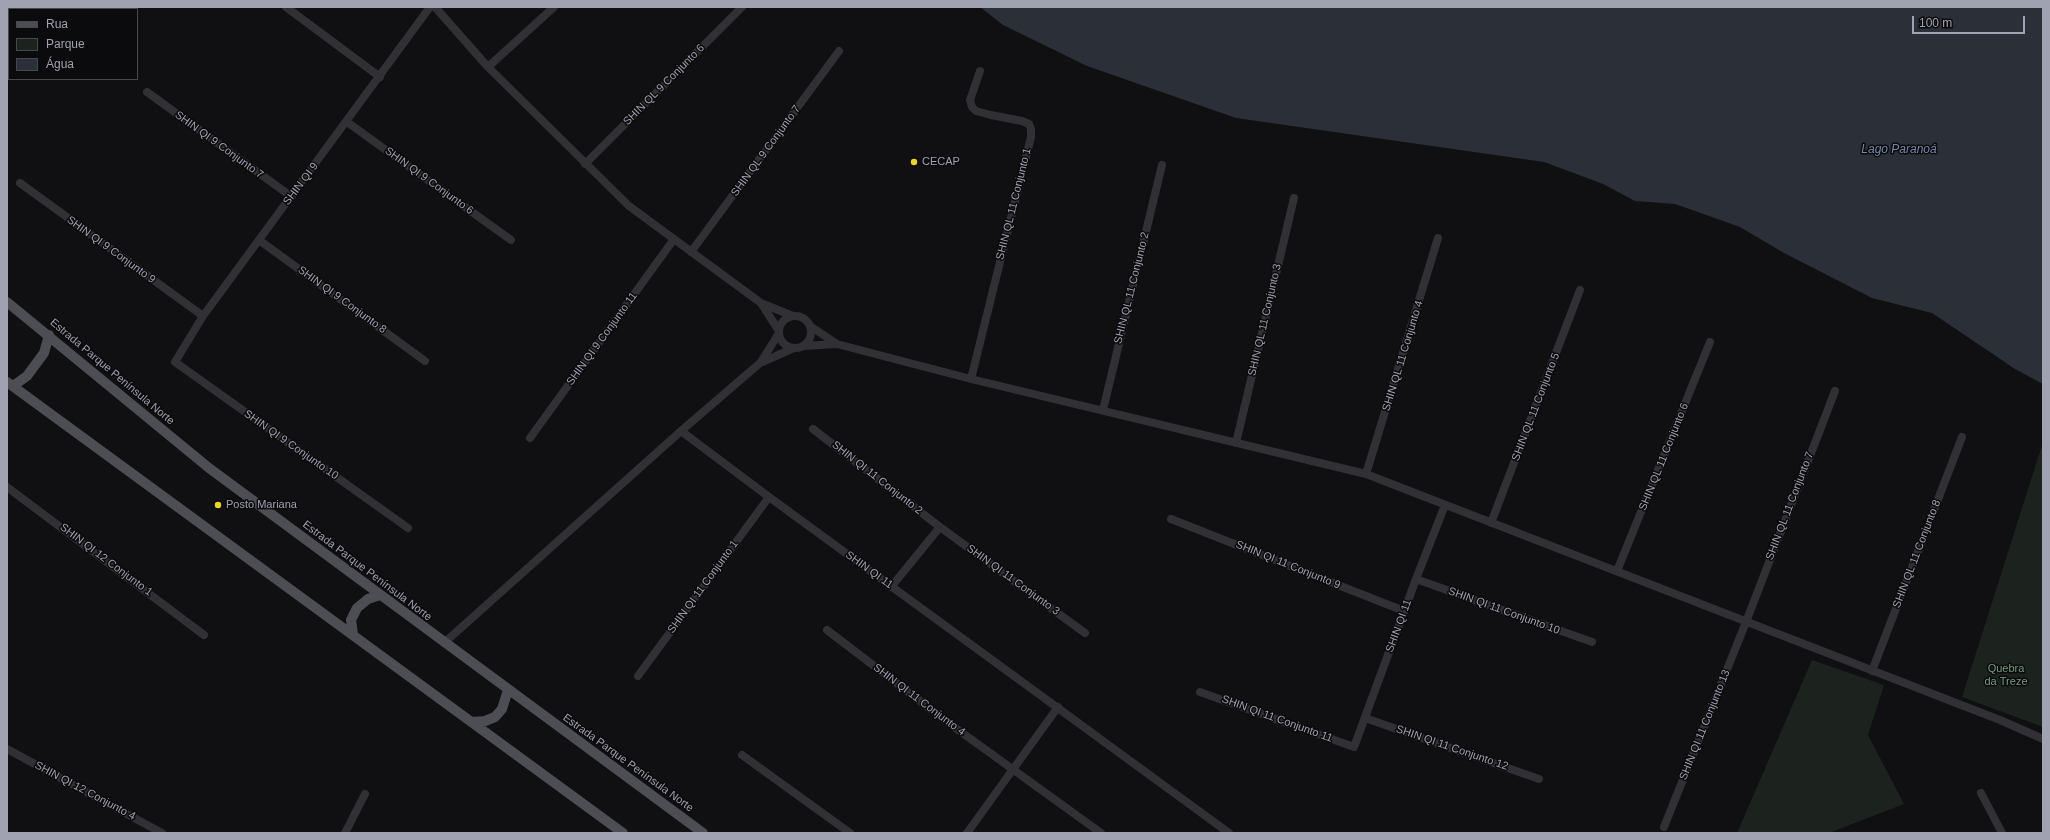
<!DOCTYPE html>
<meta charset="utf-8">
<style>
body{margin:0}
#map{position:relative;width:2050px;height:840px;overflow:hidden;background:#100f11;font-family:Arial,sans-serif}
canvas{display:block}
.frame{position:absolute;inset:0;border:8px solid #a1a2b1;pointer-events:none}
.legend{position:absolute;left:8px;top:8px;width:130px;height:72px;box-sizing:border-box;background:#0b0a0c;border:1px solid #47474e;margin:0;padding:5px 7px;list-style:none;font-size:12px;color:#a1a2b1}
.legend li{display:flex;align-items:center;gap:8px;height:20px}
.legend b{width:20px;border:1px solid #47474e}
.scale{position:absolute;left:1912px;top:16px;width:113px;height:18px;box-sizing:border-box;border:2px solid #a1a2b1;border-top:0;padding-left:5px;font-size:12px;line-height:14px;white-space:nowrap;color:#a1a2b1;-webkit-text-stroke:3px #0b0a0c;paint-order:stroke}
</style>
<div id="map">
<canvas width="2050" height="840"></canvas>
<div class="frame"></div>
<ul class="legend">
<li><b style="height:5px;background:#4d4d54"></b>Rua</li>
<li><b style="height:11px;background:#1c231e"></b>Parque</li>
<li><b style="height:11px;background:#2b2f37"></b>Água</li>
</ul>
<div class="scale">100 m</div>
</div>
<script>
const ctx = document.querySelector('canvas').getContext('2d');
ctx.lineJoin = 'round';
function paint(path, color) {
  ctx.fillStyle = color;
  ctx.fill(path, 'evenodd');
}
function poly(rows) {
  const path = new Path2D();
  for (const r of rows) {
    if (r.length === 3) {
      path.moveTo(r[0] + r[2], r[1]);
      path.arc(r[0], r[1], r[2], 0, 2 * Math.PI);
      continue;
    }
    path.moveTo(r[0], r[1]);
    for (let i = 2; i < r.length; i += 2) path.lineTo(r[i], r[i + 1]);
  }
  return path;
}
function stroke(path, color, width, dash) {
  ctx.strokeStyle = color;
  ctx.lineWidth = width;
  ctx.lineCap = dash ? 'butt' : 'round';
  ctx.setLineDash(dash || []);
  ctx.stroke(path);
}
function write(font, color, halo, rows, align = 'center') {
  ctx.font = font + ' Arial,sans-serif';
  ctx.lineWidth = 3;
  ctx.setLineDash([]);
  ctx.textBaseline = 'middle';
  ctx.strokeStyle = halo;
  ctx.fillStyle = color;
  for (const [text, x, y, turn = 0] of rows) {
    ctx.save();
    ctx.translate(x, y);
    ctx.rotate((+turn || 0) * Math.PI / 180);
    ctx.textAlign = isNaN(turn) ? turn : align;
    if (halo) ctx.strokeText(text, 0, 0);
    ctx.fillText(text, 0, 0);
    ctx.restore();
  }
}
paint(poly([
 [2043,442,2043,727,1962,697],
 [1812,660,1884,685,1868,735,1904,804,1829,833,1737,833]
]), '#1c231e');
paint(poly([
 [980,7,2043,7,2043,384,2015,369,1932,313,1872,298,1784,253,1740,227,1675,204,1635,201,1603,184,1544,162,1236,118,1087,66,1003,25]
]), '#2b2f37');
stroke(poly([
 [286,7,380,77],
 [435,7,488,67,629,206,761,303,793,316],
 [488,67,554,7],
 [147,92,292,197],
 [347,122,511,240],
 [585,164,742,7],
 [20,183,203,316],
 [259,240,425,361],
 [691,252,839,51],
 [761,303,779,331],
 [795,332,16],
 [810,326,837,344],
 [803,346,837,344,971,379,1366,474,2000,720,2043,739],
 [761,362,779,333],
 [971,379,1031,137,1031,129,1029,124,1022,121,991,115,976,111,972,107,970,100,980,71],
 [1103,410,1162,165],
 [813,429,940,527,1085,633],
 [681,431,769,497,1229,833],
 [530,438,674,239],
 [1236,443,1294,198],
 [1366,474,1438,238],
 [7,487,204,635],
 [1171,519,1404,611],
 [1491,523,1580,290],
 [408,528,175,362,203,316,430,7],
 [1617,571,1710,342],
 [1416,579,1592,642],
 [891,587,940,527],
 [827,630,950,724,1101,833],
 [444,643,681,431,760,363,794,348],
 [1872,671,1962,437],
 [638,676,769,497],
 [1200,692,1354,747,1416,579,1445,505],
 [1365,718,1539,779],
 [7,749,162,833],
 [742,755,850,833],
 [1981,793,2002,833],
 [1664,827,1746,622,1835,391],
 [345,833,365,794],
 [967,833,1058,707]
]), '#313135', 8);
stroke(poly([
 [7,302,209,468,703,833],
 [7,382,623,833],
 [13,386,27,376,44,353,49,335],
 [353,634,351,620,357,608,368,599,380,595],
 [471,722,485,721,495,717,502,709,508,690]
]), '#4d4d54', 10);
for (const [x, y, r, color] of [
 [914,162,4,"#e9d42f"],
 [218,505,4,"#e9d42f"]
]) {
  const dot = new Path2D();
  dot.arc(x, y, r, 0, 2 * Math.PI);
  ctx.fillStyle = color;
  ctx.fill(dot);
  stroke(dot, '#0b0a0c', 1.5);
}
write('11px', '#a1a2b1', '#0b0a0c', [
 ["SHIN QL 9 Conjunto 6",664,85,-45],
 ["SHIN QI 9 Conjunto 7",219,145,36],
 ["SHIN QL 9 Conjunto 7",766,151,-54],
 ["SHIN QI 9 Conjunto 6",429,181,36],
 ["SHIN QI 9",301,184,-53],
 ["SHIN QL 11 Conjunto 1",1014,204,-76],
 ["SHIN QI 9 Conjunto 9",111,250,36],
 ["SHIN QL 11 Conjunto 2",1132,288,-76],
 ["SHIN QI 9 Conjunto 8",342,300,36],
 ["SHIN QL 11 Conjunto 3",1265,320,-77],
 ["SHIN QI 9 Conjunto 11",602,339,-54],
 ["SHIN QL 11 Conjunto 4",1403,356,-73],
 ["Estrada Parque Península Norte",112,372,40],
 ["SHIN QL 11 Conjunto 5",1536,407,-69],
 ["SHIN QI 9 Conjunto 10",291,445,35],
 ["SHIN QL 11 Conjunto 6",1664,457,-68],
 ["SHIN QI 11 Conjunto 2",877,478,38],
 ["SHIN QL 11 Conjunto 7",1790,506,-69],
 ["SHIN QL 11 Conjunto 8",1917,554,-69],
 ["SHIN QI 12 Conjunto 1",106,560,37],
 ["SHIN QI 11 Conjunto 9",1288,565,22],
 ["SHIN QI 11",869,570,36],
 ["Estrada Parque Península Norte",367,571,37],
 ["SHIN QI 11 Conjunto 3",1013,580,36],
 ["SHIN QI 11 Conjunto 1",703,587,-54],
 ["SHIN QI 11 Conjunto 10",1504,611,20],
 ["SHIN QI 11",1399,626,-70],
 ["SHIN QI 11 Conjunto 4",919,700,37],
 ["SHIN QI 11 Conjunto 11",1277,719,20],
 ["SHIN QI 11 Conjunto 13",1705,725,-68],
 ["SHIN QI 11 Conjunto 12",1452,748,19],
 ["Estrada Parque Península Norte",628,763,36],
 ["SHIN QI 12 Conjunto 4",85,791,28]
]);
write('11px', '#a1a2b1', '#0b0a0c', [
 ["CECAP",922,162],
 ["Posto Mariana",226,505]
], 'left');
write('11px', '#789c82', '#0b0a0c', [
 ["Quebra",2006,669],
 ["da Treze",2006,682]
]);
write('italic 12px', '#7888ac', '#0b0a0c', [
 ["Lago Paranoá",1899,150]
]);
</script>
